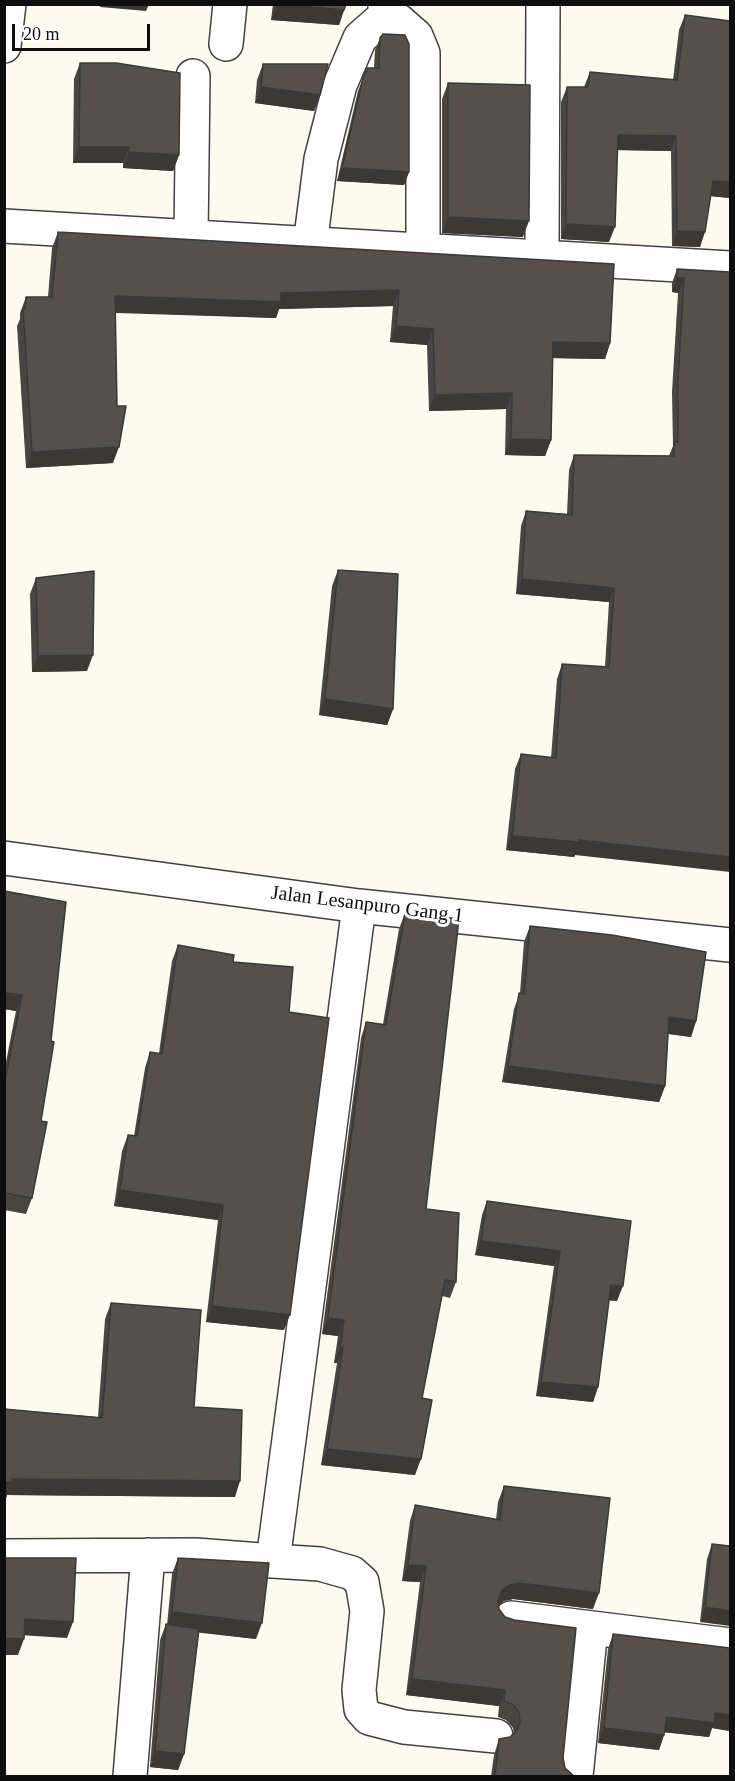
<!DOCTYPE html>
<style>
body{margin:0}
#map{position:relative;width:735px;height:1781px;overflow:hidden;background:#fdfbf0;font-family:"Times New Roman",serif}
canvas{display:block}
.frame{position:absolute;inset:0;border:6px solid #0e0e0e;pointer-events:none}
.scale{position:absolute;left:12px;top:24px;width:138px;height:27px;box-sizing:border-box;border:3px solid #0e0e0e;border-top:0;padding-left:8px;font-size:18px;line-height:21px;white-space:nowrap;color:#0e0e0e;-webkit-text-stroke:4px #fff;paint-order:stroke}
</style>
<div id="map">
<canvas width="735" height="1781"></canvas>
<div class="frame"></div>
<div class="scale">20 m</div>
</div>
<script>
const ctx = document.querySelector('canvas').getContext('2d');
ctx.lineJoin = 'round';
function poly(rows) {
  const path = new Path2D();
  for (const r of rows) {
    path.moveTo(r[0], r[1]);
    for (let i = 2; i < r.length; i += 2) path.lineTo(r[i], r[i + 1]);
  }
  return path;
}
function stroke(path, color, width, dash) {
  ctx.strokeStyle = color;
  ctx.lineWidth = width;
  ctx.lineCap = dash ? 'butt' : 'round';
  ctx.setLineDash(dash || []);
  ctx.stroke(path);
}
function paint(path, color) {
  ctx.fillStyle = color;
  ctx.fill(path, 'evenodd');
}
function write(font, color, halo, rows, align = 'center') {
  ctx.font = font + ' "Times New Roman",serif';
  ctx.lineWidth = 6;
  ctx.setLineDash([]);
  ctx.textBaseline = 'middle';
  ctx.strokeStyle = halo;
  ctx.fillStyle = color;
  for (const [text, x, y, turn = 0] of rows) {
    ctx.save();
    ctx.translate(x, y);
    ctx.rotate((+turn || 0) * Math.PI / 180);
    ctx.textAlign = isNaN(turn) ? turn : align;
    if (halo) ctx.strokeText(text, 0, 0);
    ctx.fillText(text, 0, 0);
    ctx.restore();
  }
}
const minor = poly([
 [385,4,385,16,399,21,416,36,423,53,423,252],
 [226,44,230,4],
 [4,46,9,4],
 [4,226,730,268],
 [191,237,193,76],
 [310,245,321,159,340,85,360,38,385,16],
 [542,258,543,4],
 [4,858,359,906,730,945],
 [4,1556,196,1555,273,1561,359,906],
 [273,1561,320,1564,352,1573,362,1582,367,1611,359,1690,361,1709,369,1718,404,1727,496,1736],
 [511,1618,730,1645],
 [130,1776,148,1555],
 [576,1776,591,1628]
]);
stroke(minor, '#414141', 36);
stroke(minor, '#fff', 33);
paint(poly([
 [273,4,346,4,339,25,271,20],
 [685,15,730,198,711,196,700,247,672,246,671,151,618,150,609,242,561,239,561,102,567,87,584,87,590,72,673,80,679,30],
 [380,38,409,172,404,185,337,181,358,91,363,78,374,68,375,50],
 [80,63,179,155,173,171,123,168,123,163,73,163,74,79],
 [263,64,320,95,314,111,255,103,257,80],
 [448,83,523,237,442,233,442,99],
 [58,232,614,264,610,343,605,359,553,358,551,440,545,456,505,455,506,409,429,411,427,345,390,342,393,306,279,309,276,318,115,313,113,463,26,468,17,326,20,319,20,313,26,297,48,297,52,248],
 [677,269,730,272,575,855,574,857,506,850,515,769,521,754,551,758,557,679,562,664,605,667,609,602,516,594,521,526,526,511,567,514,569,470,574,455,669,456,673,446,672,392,678,293,672,292,672,283],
 [338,570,393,709,387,725,319,715,332,586],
 [36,578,87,671,32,672,30,594],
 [4,891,66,902,32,1198,26,1214,4,1210,4,1072,16,1011,4,1009],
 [405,913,426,1209,456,1282,450,1298,442,1296,422,1398,415,1475,321,1465,337,1363,334,1363,338,1336,322,1334,361,1038,366,1022,383,1024,399,929],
 [530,926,696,1021,691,1037,668,1034,665,1086,659,1102,502,1082,514,1009,520,993,524,942],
 [178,945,233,962,289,1012,284,1330,206,1322,218,1220,114,1206,122,1151,128,1135,134,1136,145,1068,150,1052,159,1053,172,961],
 [487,1201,631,1221,617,1301,609,1300,598,1387,593,1402,536,1396,554,1266,475,1255,482,1215],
 [111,1303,194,1407,235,1497,7,1495,6,1498,4,1498,4,1409,98,1417,105,1319],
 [504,1486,593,1609,513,1599,504,1601,499,1605,499,1609,563,1758,565,1768,574,1776,491,1776,494,1755,499,1739,510,1737,514,1734,513,1728,506,1720,498,1717,499,1706,406,1695,420,1582,402,1581,410,1521,415,1505,496,1520,498,1502],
 [712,1544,730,1546,700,1622,707,1559],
 [178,1558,256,1639,199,1632,184,1754,178,1770,150,1767,160,1640,166,1624,167,1625,172,1574],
 [613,1634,730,1648,730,1731,712,1728,709,1737,665,1732,659,1750,598,1743,608,1649]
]), '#494540');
paint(poly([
 [101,4,149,4,146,11,100,7],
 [277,5,344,10,339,25,271,20],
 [261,87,320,95,314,111,255,103],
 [618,135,676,136,671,151,613,150],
 [79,147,129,147,123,163,73,163],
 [129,152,179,155,173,171,123,168],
 [342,168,409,172,404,185,337,181],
 [713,181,730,182,730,198,708,196],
 [448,217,529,221,523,237,442,233],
 [566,224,615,227,609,242,561,239],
 [677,231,705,232,700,247,672,246],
 [677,278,684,278,678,293,672,292],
 [399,290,393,306,279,309,276,318,109,312,115,296],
 [396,326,433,329,427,345,390,342],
 [553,342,610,343,605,359,547,358],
 [512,393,506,409,429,411,435,395],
 [511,439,551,440,545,456,505,455],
 [119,447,113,463,26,468,32,452],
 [522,579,614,588,609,602,516,594],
 [93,655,87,671,32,672,38,656],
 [325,699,393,709,387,725,319,715],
 [512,836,579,840,730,857,730,872,575,855,574,857,506,850],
 [4,993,22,995,16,1011,4,1009],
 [669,1017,696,1021,691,1037,663,1033],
 [508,1066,665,1086,659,1102,502,1082],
 [120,1190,223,1205,218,1220,114,1206],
 [481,1241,560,1251,554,1266,475,1255],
 [611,1285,623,1286,617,1301,606,1300],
 [212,1306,290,1315,284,1330,206,1322],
 [328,1318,344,1320,338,1336,322,1334],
 [340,1347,343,1347,337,1363,334,1363],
 [541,1382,598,1387,593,1402,536,1396],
 [327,1449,421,1459,415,1475,321,1465],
 [12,1479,240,1481,235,1497,7,1495,6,1498,4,1498,4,1482],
 [408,1565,426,1566,420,1582,402,1581],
 [519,1583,599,1593,593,1609,513,1599,504,1601,496,1606,502,1590,510,1585],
 [705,1607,730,1611,730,1626,700,1622],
 [172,1612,262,1623,256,1639,166,1629],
 [25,1619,73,1622,67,1638,19,1635],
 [4,1638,24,1639,18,1655,4,1655],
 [412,1679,505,1690,499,1706,406,1695],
 [715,1713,730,1715,730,1731,712,1728,709,1737,661,1732,667,1717],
 [604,1728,664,1735,659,1750,598,1743],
 [155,1751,184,1754,178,1770,150,1767]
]), '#3c3834');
const building = poly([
 [277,4,346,4,344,10,277,4],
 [685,15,730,21,730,182,713,181,705,232,677,231,676,136,618,135,615,227,566,224,567,87,588,87,590,72,677,80,685,15],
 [383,34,405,35,409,44,409,172,342,168,363,78,367,68,379,68,380,38,383,34],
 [80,63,116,63,180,73,179,155,129,152,129,147,79,147,80,63],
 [263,64,328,64,320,95,261,87,263,64],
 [448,83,530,85,529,221,448,217,448,83],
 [58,232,614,264,610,343,553,342,551,440,511,439,512,393,435,395,433,329,396,326,399,290,281,293,281,302,115,296,117,406,126,406,119,447,32,452,23,309,25,309,26,297,52,297,58,232],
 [677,269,730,272,730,857,579,840,579,842,512,836,521,754,556,758,562,664,609,667,614,588,522,579,526,511,572,515,574,455,674,456,674,442,678,442,678,378,684,278,677,278,677,269],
 [338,570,398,574,393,709,325,699,338,570],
 [94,571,93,655,38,656,36,578,94,571],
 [4,891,66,902,51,1041,54,1042,41,1121,47,1122,32,1198,4,1193,4,1086,22,995,4,993,4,891],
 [405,913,459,919,426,1209,459,1213,456,1282,445,1280,422,1398,432,1400,421,1459,327,1449,343,1347,340,1347,344,1320,328,1318,366,1022,386,1025,405,913],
 [530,926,612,935,706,952,696,1021,669,1017,665,1086,508,1066,519,993,524,994,530,926],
 [178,945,234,955,233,962,293,967,289,1012,329,1018,290,1315,212,1306,223,1205,120,1190,128,1135,137,1136,150,1052,162,1054,178,945],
 [487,1201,631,1221,623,1286,611,1285,598,1387,541,1382,560,1251,481,1241,487,1201],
 [111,1303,201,1310,194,1407,242,1410,240,1481,12,1479,12,1482,4,1482,4,1409,102,1418,111,1303],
 [504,1486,610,1498,599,1593,519,1583,510,1585,502,1590,498,1600,499,1609,505,1617,514,1620,576,1628,563,1758,565,1768,574,1776,495,1776,499,1739,510,1737,517,1730,520,1722,519,1712,512,1704,504,1701,505,1690,412,1679,426,1566,408,1565,415,1505,500,1520,504,1486],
 [712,1544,730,1546,730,1611,705,1607,712,1544],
 [4,1558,76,1558,73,1622,25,1619,24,1639,4,1638,4,1558],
 [178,1558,269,1563,262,1623,172,1612,178,1558],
 [166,1624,199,1629,184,1754,155,1751,166,1624],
 [613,1634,730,1648,730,1715,715,1713,714,1723,667,1717,664,1735,604,1728,613,1634]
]);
paint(building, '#55504b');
stroke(building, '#3c3834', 1.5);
write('20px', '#0e0e0e', '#fff', [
 ["Jalan Lesanpuro Gang 1",367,905,7]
]);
</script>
